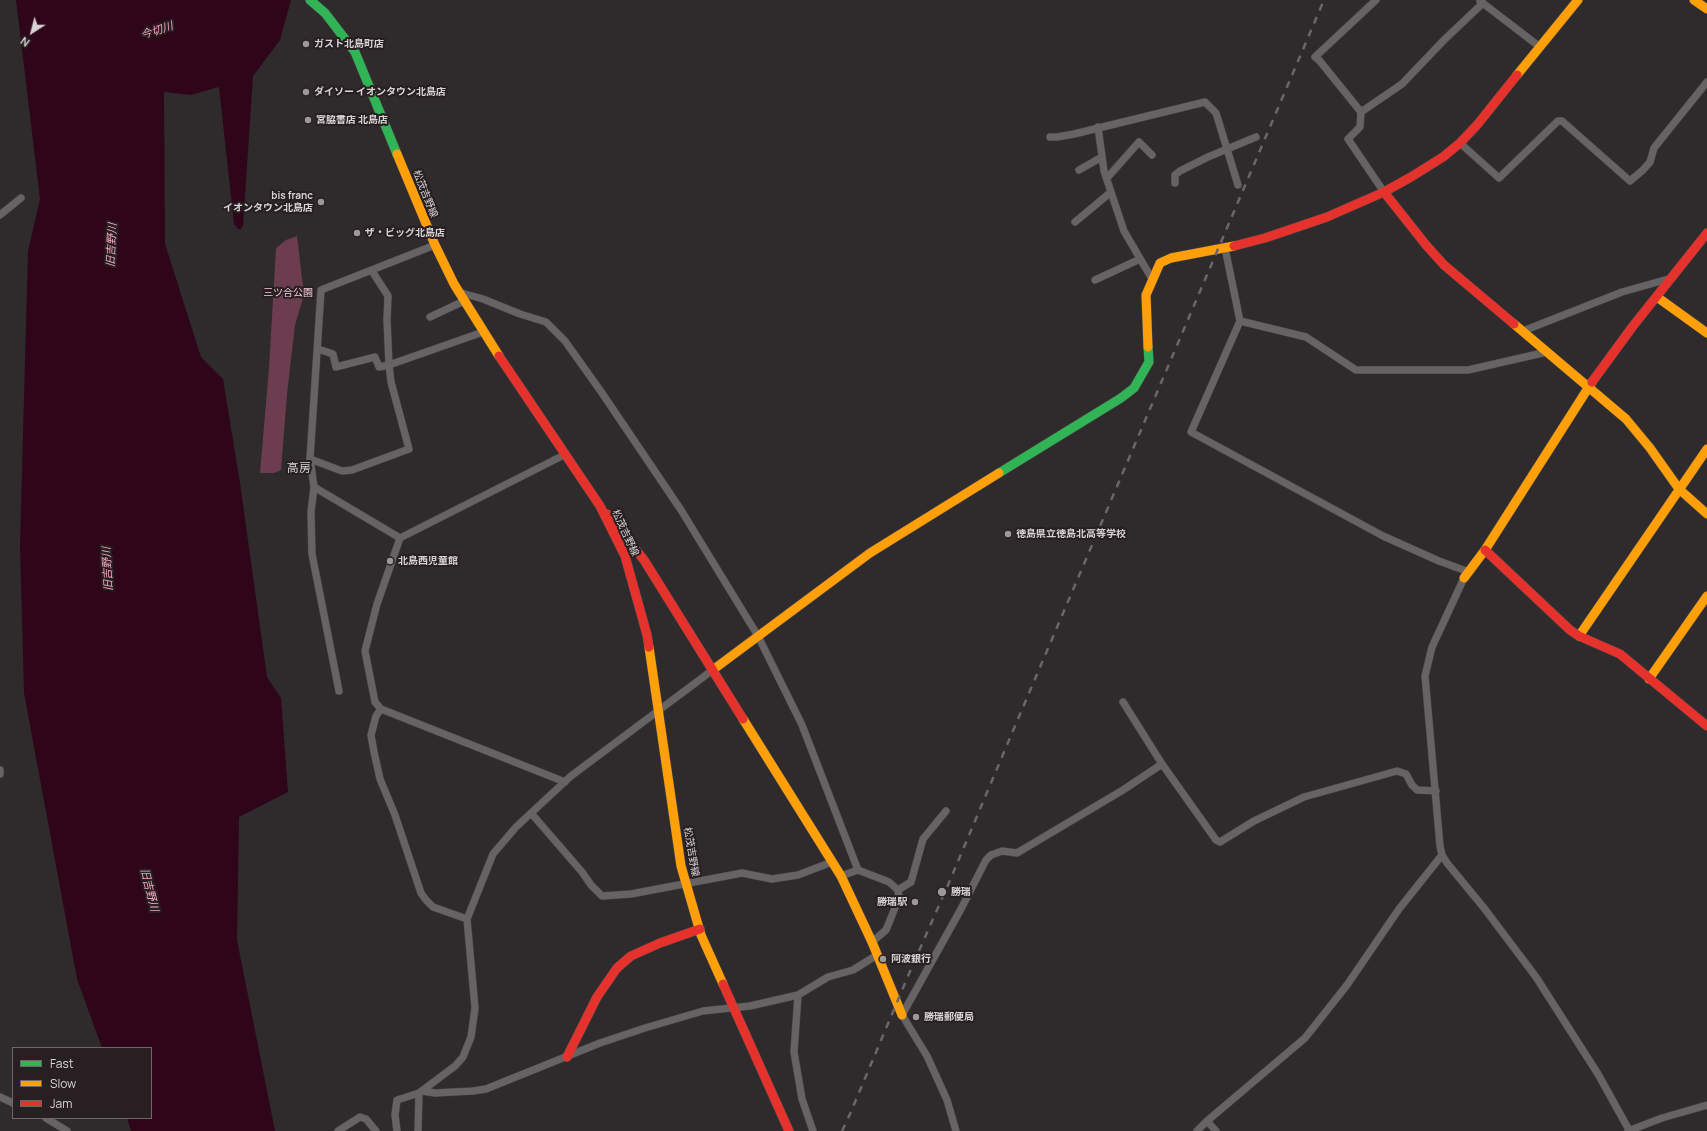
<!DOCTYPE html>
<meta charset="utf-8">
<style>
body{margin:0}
#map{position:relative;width:1707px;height:1131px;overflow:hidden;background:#2f2b2c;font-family:Manrope,sans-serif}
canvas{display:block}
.legend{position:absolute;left:12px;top:1047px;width:140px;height:72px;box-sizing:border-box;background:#271f22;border:1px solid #6e676a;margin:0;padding:5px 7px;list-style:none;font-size:12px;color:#d8d3d5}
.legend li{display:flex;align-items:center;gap:8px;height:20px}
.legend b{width:20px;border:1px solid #6e676a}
.north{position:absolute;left:12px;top:12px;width:40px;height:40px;-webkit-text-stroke:3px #271f22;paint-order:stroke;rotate:216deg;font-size:11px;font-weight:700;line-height:16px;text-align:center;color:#d8d3d5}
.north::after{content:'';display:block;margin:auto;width:14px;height:18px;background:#d8d3d5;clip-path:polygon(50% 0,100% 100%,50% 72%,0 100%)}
</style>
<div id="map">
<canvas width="1707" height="1131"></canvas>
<ul class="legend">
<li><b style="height:5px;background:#30b455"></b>Fast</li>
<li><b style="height:5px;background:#ff9f0a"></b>Slow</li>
<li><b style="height:5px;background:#e5322d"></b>Jam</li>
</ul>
<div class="north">N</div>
</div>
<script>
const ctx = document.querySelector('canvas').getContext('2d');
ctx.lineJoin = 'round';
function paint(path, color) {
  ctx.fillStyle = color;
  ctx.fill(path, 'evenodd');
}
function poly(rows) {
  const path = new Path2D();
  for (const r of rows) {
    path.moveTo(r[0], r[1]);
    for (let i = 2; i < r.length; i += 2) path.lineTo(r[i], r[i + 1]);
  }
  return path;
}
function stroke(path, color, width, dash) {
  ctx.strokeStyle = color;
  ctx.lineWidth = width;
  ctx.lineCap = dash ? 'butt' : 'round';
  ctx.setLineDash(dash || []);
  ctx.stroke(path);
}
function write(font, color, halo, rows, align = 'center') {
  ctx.font = font + ' Manrope,"Noto Sans JP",sans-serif';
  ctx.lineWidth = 4;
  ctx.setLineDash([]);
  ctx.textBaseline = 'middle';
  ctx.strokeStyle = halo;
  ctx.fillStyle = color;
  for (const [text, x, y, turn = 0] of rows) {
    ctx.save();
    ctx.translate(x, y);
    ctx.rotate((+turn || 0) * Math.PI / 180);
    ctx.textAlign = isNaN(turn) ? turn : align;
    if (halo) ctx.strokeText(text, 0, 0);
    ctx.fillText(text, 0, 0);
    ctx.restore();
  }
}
paint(poly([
 [297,236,304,295,295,325,287,394,281,470,274,473,260,473,269,368,276,248,286,240]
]), '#6b3d4f');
paint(poly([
 [16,0,291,0,280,40,253,76,243,226,241,229,238,229,234,224,219,87,191,95,164,92,165,244,201,357,223,379,240,483,267,677,281,698,288,792,239,817,237,940,275,1131,131,1131,127,1118,151,1118,151,1048,102,1048,77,979,24,693,20,545,28,251,40,199]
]), '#2f0619');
const street = poly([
 [1376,0,1315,57,1319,60,1361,112,1360,127,1348,139,1384,192],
 [1480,1,1540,47],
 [1361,112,1402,84,1444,40,1483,3],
 [1098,127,1104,171,1124,231,1152,279],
 [1050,137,1057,137,1074,134,1205,102,1216,113,1238,185],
 [1460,143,1499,178,1558,121,1562,121,1630,181,1643,170,1650,162,1654,148,1707,82],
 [1079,170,1102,157],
 [1107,178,1139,142,1152,155],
 [1175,183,1175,175,1180,171,1208,157,1256,137],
 [0,215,21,198],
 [1075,222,1111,192],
 [1225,248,1240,321,1191,432,1383,536,1439,561,1469,572],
 [1095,280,1140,259],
 [458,292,483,299,520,314,546,322,565,341,602,393,681,510,758,636,802,725,858,870],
 [430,317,464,301],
 [1240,321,1306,337,1356,370,1468,370,1547,352],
 [1523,331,1622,292,1672,278],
 [318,349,333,354,336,367,375,357,379,367,389,365,387,320,388,296,372,271],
 [310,459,342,471,352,470,409,449,391,382,389,365,483,332],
 [314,487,400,538],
 [1464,578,1432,647,1425,676,1440,846,1442,855,1447,863,1484,908,1536,977,1598,1074,1629,1130],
 [339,691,312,554,311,512,314,487,310,459,321,290,435,245],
 [1123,702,1162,764,1216,840,1220,842,1254,821,1304,797,1397,771,1406,774,1412,785,1417,790,1436,791],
 [381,709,376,716,371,735,374,752,380,779,395,815,421,893,426,900,433,907,467,919],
 [0,770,0,774],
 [565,782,381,709,375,702,365,651,377,604,400,538,566,454],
 [531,813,582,872,591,885,602,896,631,894,742,873,772,879,798,875,832,862],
 [841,876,858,870,889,882,898,890],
 [872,942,886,930,899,898,898,890,911,882,923,839,946,811],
 [798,995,794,1052,802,1099,813,1131],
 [422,1091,435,1093,473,1091,486,1089,600,1043,645,1028,703,1011,750,1006,798,995,828,977,853,970,877,955],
 [0,1097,13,1103],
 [46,1118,67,1131],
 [1207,1121,1216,1131],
 [338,1131,360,1117,366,1119,376,1131],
 [397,1131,395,1115,397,1100,419,1093,455,1066,463,1057,471,1037,475,1008,467,919,493,854,516,827,571,776,714,669],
 [418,1131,419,1093],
 [956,1131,947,1100,927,1056,902,1015,961,909,986,860,991,855,1002,851,1017,853,1123,790,1162,764],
 [1197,1131,1207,1121,1305,1038,1347,985,1399,909,1442,855],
 [1628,1131,1662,1118,1707,1105]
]);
const fast = poly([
 [310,0,325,13,355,52,397,154],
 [999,473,1121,398,1134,388,1149,362,1148,347]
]);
const slow = poly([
 [1694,0,1707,9],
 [1517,75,1578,0],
 [397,154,435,245,454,284,499,356],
 [1657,297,1707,333],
 [1514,324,1626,419,1650,448,1679,489,1707,514],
 [1148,347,1146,295,1160,263,1171,258,1234,246],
 [1464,578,1485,550,1592,382],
 [1579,636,1707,449],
 [649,647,681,866,701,935,723,984],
 [714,669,870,553,999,473],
 [1649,679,1707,596],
 [743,719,841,876,872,942,902,1015]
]);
const jam = poly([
 [1384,192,1426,245,1444,265,1514,324],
 [1234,246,1265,238,1327,217,1384,192,1411,177,1443,157,1460,143,1477,125,1517,75],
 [499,356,600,506,625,556,647,635,649,647],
 [1592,382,1633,326,1707,233],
 [607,514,644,560,743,719],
 [1485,550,1570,630,1579,636,1620,654,1707,726],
 [723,984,789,1131],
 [567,1057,597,997,617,968,631,956,660,943,700,929]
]);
stroke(street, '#4a4647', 8);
stroke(fast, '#4a4647', 10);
stroke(slow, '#4a4647', 10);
stroke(jam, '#4a4647', 10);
stroke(street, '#666364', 7);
stroke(fast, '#30b455', 9);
stroke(slow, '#ff9f0a', 9);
stroke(jam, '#e5322d', 9);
stroke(poly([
 [842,1131,850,1114,911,969,948,885,1015,726,1324,0]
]), '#6a6768', 2.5, [7, 7]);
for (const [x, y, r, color] of [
 [306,44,4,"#9d989a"],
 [306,92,4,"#9d989a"],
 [308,120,4,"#9d989a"],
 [321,202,4,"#9d989a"],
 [357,233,4,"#9d989a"],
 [1008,534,4,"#9d989a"],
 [390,561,4,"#9d989a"],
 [942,892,5,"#9d989a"],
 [915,902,4,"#9d989a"],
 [883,959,4,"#9d989a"],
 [916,1017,4,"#9d989a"]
]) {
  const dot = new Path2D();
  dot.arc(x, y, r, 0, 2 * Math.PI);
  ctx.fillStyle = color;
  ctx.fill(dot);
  stroke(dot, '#271f22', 1.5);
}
write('bold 10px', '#d8d3d5', '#271f22', [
 ["ガスト北島町店",314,44],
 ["ダイソー イオンタウン北島店",314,92],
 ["宮脇書店 北島店",316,120],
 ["bis franc",313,196,"right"],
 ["イオンタウン北島店",313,208,"right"],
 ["ザ・ビッグ北島店",365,233],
 ["徳島県立徳島北高等学校",1016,534],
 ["北島西児童館",398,561],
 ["勝瑞",951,892],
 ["勝瑞駅",907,902,"right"],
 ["阿波銀行",891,959],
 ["勝瑞郵便局",924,1017]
], 'left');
write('10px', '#d8d3d5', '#271f22', [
 ["松茂吉野線",425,194,68],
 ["松茂吉野線",625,533,65],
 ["松茂吉野線",691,852,80]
]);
write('10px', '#f5cbd9', '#271f22', [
 ["三ツ合公園",288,293]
]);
write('italic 11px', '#f8a7c4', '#271f22', [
 ["今切川",157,31,-18],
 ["旧吉野川",112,245,-87],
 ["旧吉野川",108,569,-93],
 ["旧吉野川",149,890,76]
]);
write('12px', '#d8d3d5', '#271f22', [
 ["高房",299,469]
]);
</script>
